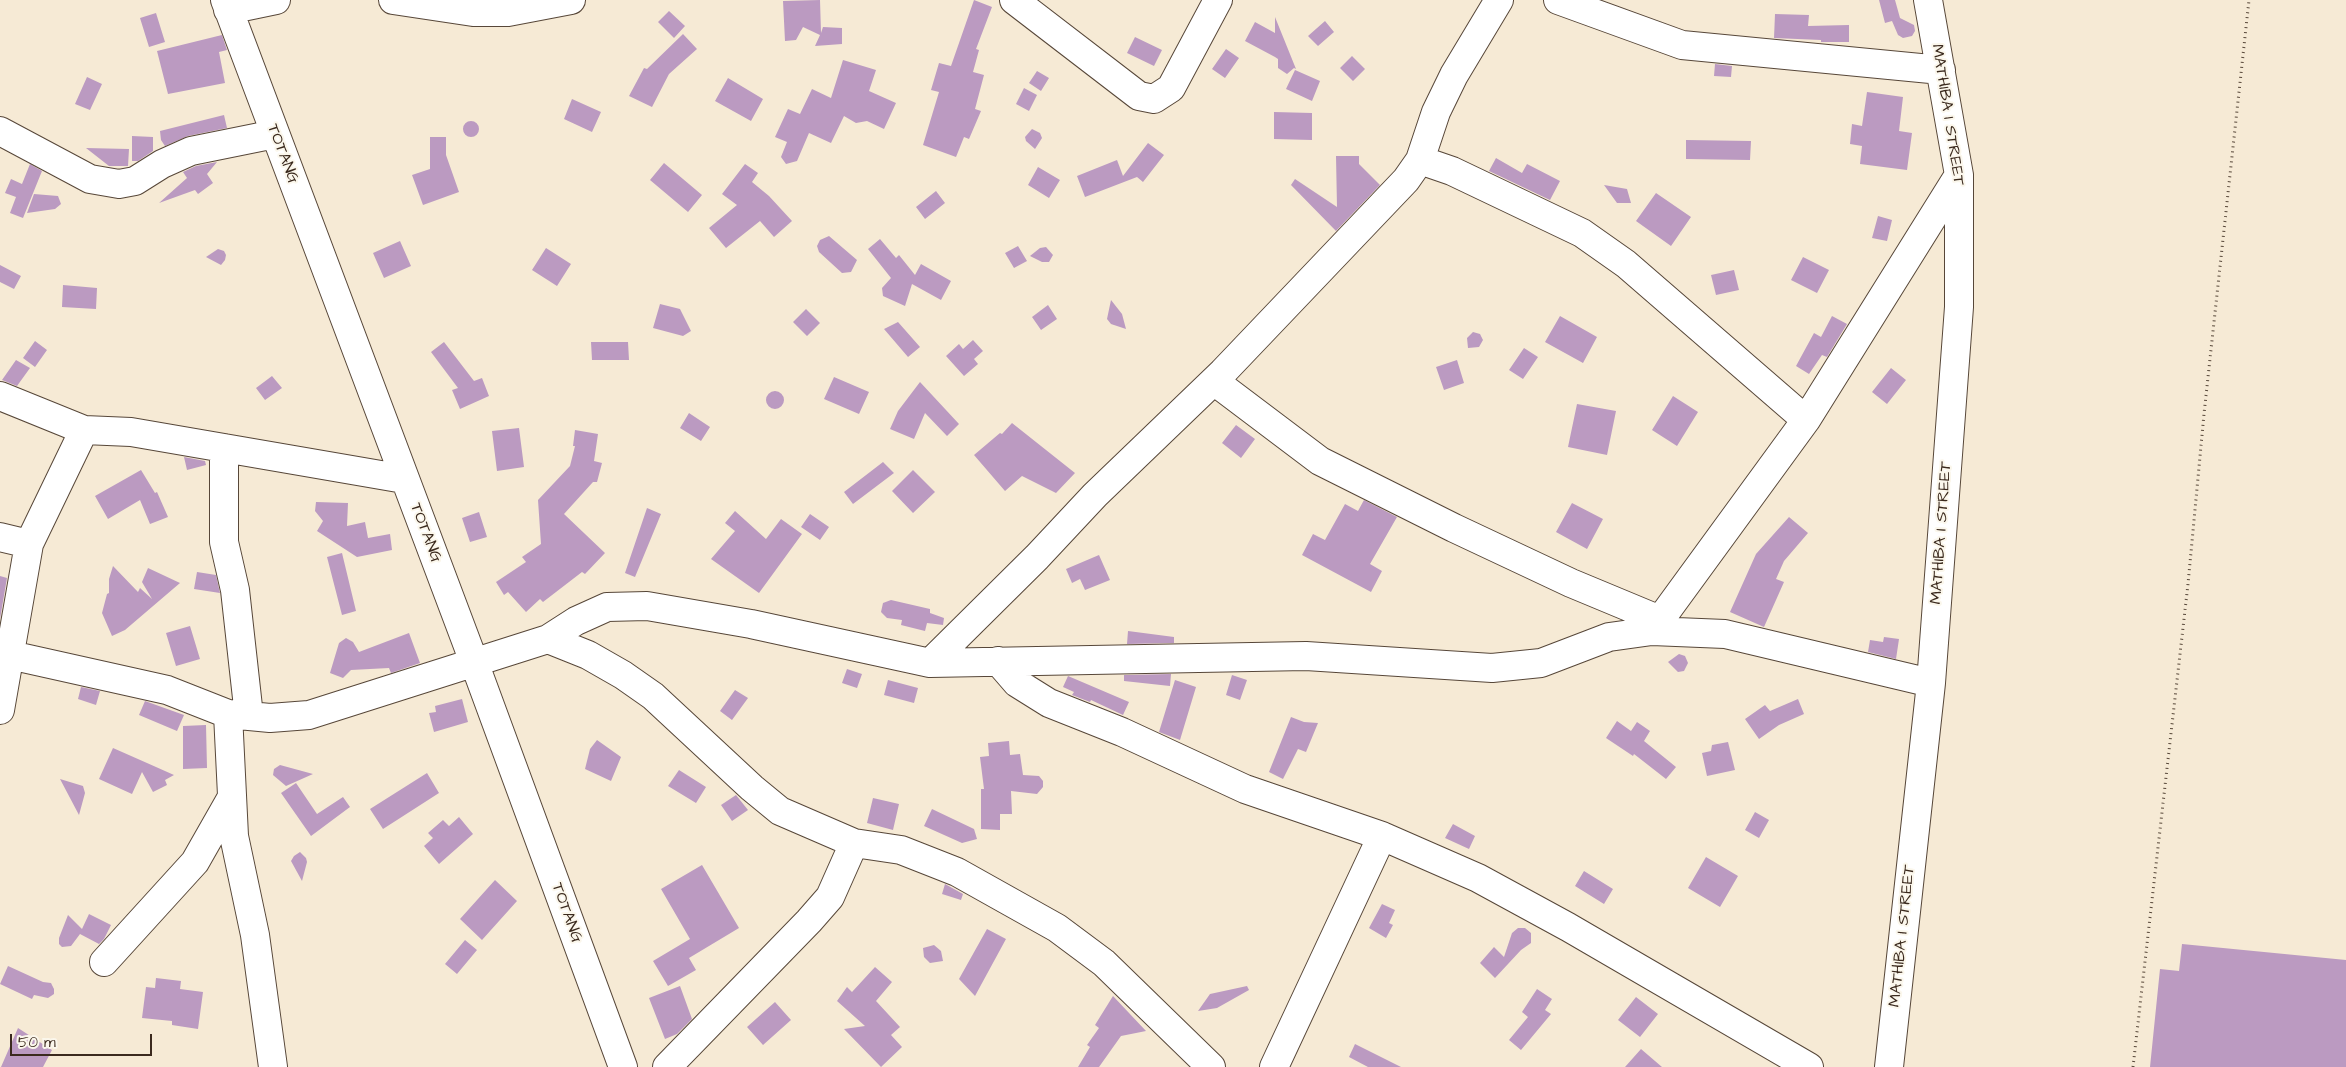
<!DOCTYPE html>
<style>
body{margin:0}
#map{position:relative;width:2346px;height:1067px;overflow:hidden;background:#f6ead5;font-family:"Architects Daughter",sans-serif}
canvas{display:block}
.scale{position:absolute;left:10px;top:1034px;width:142px;height:22px;box-sizing:border-box;border:2px solid #3b2a1e;border-top:0;padding-left:6px;font-size:15px;line-height:18px;white-space:nowrap;color:#3b2a1e;-webkit-text-stroke:4px #fbf7ec;paint-order:stroke}
</style>
<div id="map">
<canvas width="2346" height="1067"></canvas>
<div class="scale">50 m</div>
</div>
<script>
const ctx = document.querySelector('canvas').getContext('2d');
ctx.lineJoin = 'round';
function paint(path, color) {
  ctx.fillStyle = color;
  ctx.fill(path, 'evenodd');
}
function poly(rows) {
  const path = new Path2D();
  for (const r of rows) {
    if (r.length === 3) {
      path.moveTo(r[0] + r[2], r[1]);
      path.arc(r[0], r[1], r[2], 0, 2 * Math.PI);
      continue;
    }
    path.moveTo(r[0], r[1]);
    for (let i = 2; i < r.length; i += 2) path.lineTo(r[i], r[i + 1]);
  }
  return path;
}
function stroke(path, color, width, dash) {
  ctx.strokeStyle = color;
  ctx.lineWidth = width;
  ctx.lineCap = dash ? 'butt' : 'round';
  ctx.setLineDash(dash || []);
  ctx.stroke(path);
}
function write(font, color, halo, rows, align = 'center') {
  ctx.font = font + ' "Architects Daughter",sans-serif';
  ctx.lineWidth = 4;
  ctx.setLineDash([]);
  ctx.textBaseline = 'middle';
  ctx.strokeStyle = halo;
  ctx.fillStyle = color;
  for (const [text, x, y, turn = 0] of rows) {
    ctx.save();
    ctx.translate(x, y);
    ctx.rotate((+turn || 0) * Math.PI / 180);
    ctx.textAlign = isNaN(turn) ? turn : align;
    if (halo) ctx.strokeText(text, 0, 0);
    ctx.fillText(text, 0, 0);
    ctx.restore();
  }
}
paint(poly([
 [820,0,821,33,823,27,842,28,842,44,815,46,820,35,803,27,796,40,785,41,783,1],
 [974,0,992,7,976,49,979,50,973,72,984,75,975,109,981,111,969,139,964,137,956,157,923,145,939,92,931,90,939,63,951,66],
 [1879,0,1895,0,1900,18,1914,25,1915,31,1912,36,1903,38,1898,35,1892,21,1885,23],
 [669,11,685,26,674,38,658,22],
 [156,13,165,42,149,47,140,18],
 [1775,14,1809,15,1808,26,1849,25,1849,42,1821,42,1821,40,1774,38],
 [1275,17,1296,69,1294,68,1287,74,1278,68,1278,59,1275,57,1245,41,1255,22,1275,33],
 [1325,21,1334,32,1318,46,1308,36],
 [683,34,697,49,669,74,652,107,629,96,644,68,647,69],
 [222,35,227,50,219,52,225,83,168,94,157,51],
 [1135,37,1162,50,1154,66,1127,53],
 [1226,49,1239,58,1225,78,1212,69],
 [1352,56,1365,69,1353,81,1340,68],
 [843,60,876,70,869,91,896,103,884,129,867,121,856,123,844,116,831,143,809,133,797,161,786,164,781,157,787,142,775,137,788,109,800,114,812,89,831,98],
 [1715,64,1732,66,1731,77,1714,76],
 [1295,70,1320,81,1312,101,1286,89],
 [1037,71,1049,78,1041,91,1029,83],
 [87,77,102,84,90,110,75,104],
 [728,78,763,99,751,121,715,101],
 [1024,88,1037,95,1029,111,1016,104],
 [1867,92,1903,97,1899,131,1912,133,1907,170,1860,164,1862,146,1850,144,1852,124,1862,126],
 [572,99,601,112,592,132,564,119],
 [1274,112,1312,113,1312,140,1274,139],
 [224,115,227,128,188,136,165,146,161,140,160,131],
 [471,129,8],
 [1032,129,1040,133,1042,138,1035,149,1026,141,1025,137],
 [132,136,153,137,153,151,138,161,132,161],
 [430,137,446,137,446,155,459,192,423,205,412,175,430,169],
 [1686,140,1751,141,1750,160,1686,159],
 [1148,143,1164,155,1143,182,1137,177,1085,197,1077,176,1117,160,1123,176],
 [86,148,129,149,128,166,109,166],
 [1336,156,1359,156,1359,164,1380,185,1336,231,1291,185,1295,179,1337,207],
 [1496,158,1522,173,1527,164,1560,181,1550,200,1489,171],
 [217,162,207,174,213,183,198,194,195,190,159,203,187,178,183,172,196,166],
 [664,163,702,195,688,212,650,180],
 [30,164,42,171,23,218,10,213,16,197,5,193,11,179,22,184],
 [745,164,758,173,752,182,769,196,792,221,774,237,760,221,726,248,709,228,737,205,722,194],
 [1038,167,1060,180,1049,198,1028,185],
 [1604,185,1627,189,1631,203,1617,203],
 [936,191,945,203,925,219,916,207],
 [1656,193,1691,217,1671,246,1636,221],
 [34,194,58,196,61,204,55,209,27,213],
 [1878,216,1892,220,1887,241,1872,238],
 [829,236,857,260,851,272,842,273,819,252,817,246,820,240],
 [880,239,896,258,899,255,915,275,921,264,951,281,941,300,912,284,905,306,883,296,882,288,891,278,868,249],
 [400,241,411,266,384,278,373,253],
 [1018,246,1027,261,1014,268,1005,253],
 [1046,247,1053,255,1049,262,1042,262,1030,256,1040,248],
 [546,248,571,264,557,286,532,270],
 [218,249,224,251,226,255,225,260,221,265,206,257],
 [1803,257,1829,270,1817,293,1791,280],
 [0,265,21,276,14,289,0,282],
 [1734,270,1739,290,1716,295,1711,275],
 [63,285,97,288,96,309,62,307],
 [1111,300,1122,314,1126,329,1111,324,1107,319],
 [660,304,680,309,691,331,683,336,653,328],
 [1048,305,1057,319,1041,330,1032,317],
 [806,309,820,323,807,336,793,322],
 [1560,316,1597,337,1583,363,1545,342],
 [1832,316,1847,324,1827,357,1822,355,1809,374,1796,366,1814,333,1821,337],
 [898,322,920,347,908,357,884,329],
 [1473,332,1480,334,1483,340,1479,347,1468,348,1467,338],
 [973,340,983,351,974,359,978,364,964,376,946,356,959,344,963,349],
 [35,341,47,350,35,367,23,358],
 [444,342,474,381,482,378,489,396,460,409,452,390,458,388,431,352],
 [591,342,628,342,629,360,592,360],
 [1524,348,1538,357,1523,379,1509,370],
 [16,360,30,368,17,386,2,380],
 [1457,360,1464,383,1444,390,1436,367],
 [1891,368,1906,380,1887,404,1872,392],
 [272,376,282,388,265,400,256,388],
 [834,377,869,392,859,414,824,399],
 [920,382,959,424,947,436,925,413,914,439,890,429,898,411],
 [775,400,9],
 [1673,396,1698,412,1677,446,1652,430],
 [1577,404,1616,411,1607,455,1568,447],
 [689,413,710,427,701,441,680,428],
 [1012,423,1075,473,1056,493,1022,476,1005,491,974,455,1000,433,1002,434],
 [1236,425,1255,439,1241,458,1222,443],
 [519,428,524,467,497,471,492,431],
 [575,430,598,434,594,461,602,463,597,482,593,482,564,514,605,553,585,574,582,572,543,602,540,599,526,612,508,592,504,595,496,582,526,562,522,557,541,544,538,500,570,466,575,446,573,446],
 [184,457,205,461,206,465,187,470],
 [883,462,894,473,853,504,844,492],
 [141,470,155,493,157,492,168,517,150,524,140,500,108,519,95,496],
 [913,470,935,492,913,513,892,491],
 [1364,500,1397,517,1370,564,1382,571,1371,592,1302,555,1313,534,1325,540,1345,504,1358,511],
 [316,502,348,503,347,526,365,522,368,538,390,534,392,550,357,557,317,531,323,521,315,511],
 [1572,503,1603,519,1587,549,1556,532],
 [647,508,661,514,635,577,625,573],
 [735,511,766,539,781,519,802,534,759,593,711,559,735,531,725,523],
 [479,512,487,537,470,542,462,518],
 [810,514,829,527,820,540,801,527],
 [1789,517,1808,533,1784,561,1776,579,1784,582,1764,627,1730,612,1756,554],
 [342,553,356,611,342,615,327,557],
 [1099,555,1110,580,1085,590,1080,579,1072,583,1066,569],
 [113,566,138,592,140,588,152,599,142,582,148,568,180,583,125,630,112,636,102,613,107,594,109,593,109,579],
 [197,572,216,575,220,593,194,589],
 [0,576,7,578,0,619],
 [891,600,930,609,930,613,944,618,943,625,927,623,925,631,901,625,902,620,887,618,881,612,883,603],
 [190,626,200,659,176,666,166,633],
 [1128,631,1174,637,1174,643,1127,644],
 [409,633,420,663,391,673,389,668,351,670,343,678,330,673,339,643,346,638,353,642,359,652],
 [1884,637,1899,639,1896,659,1868,652,1870,640,1883,642],
 [1679,654,1685,656,1688,663,1684,671,1678,672,1668,662],
 [847,669,862,674,857,688,842,683],
 [1171,674,1170,686,1124,681,1124,675],
 [1232,675,1247,680,1240,700,1226,695],
 [1068,676,1129,702,1123,715,1091,700,1090,702,1072,695,1074,692,1063,687],
 [888,680,918,688,914,703,884,695],
 [1175,680,1196,687,1180,740,1159,732],
 [81,687,100,691,96,705,78,699],
 [735,690,748,698,732,720,720,711],
 [462,699,468,722,434,732,429,713,436,712,435,706],
 [1798,699,1804,714,1779,725,1759,739,1745,719,1765,705,1770,711],
 [145,701,184,715,177,731,139,715],
 [1291,717,1304,722,1318,723,1306,752,1298,749,1283,779,1269,772],
 [1617,721,1631,731,1637,722,1650,731,1644,741,1676,767,1666,779,1634,754,1633,756,1606,738],
 [206,725,207,768,183,769,183,726],
 [597,740,621,757,611,781,585,769,590,749],
 [1009,741,1010,755,1020,754,1023,775,1039,776,1043,781,1043,787,1037,794,1011,791,1012,814,1000,814,1000,830,981,829,981,789,984,789,980,757,989,756,988,743],
 [1728,742,1735,770,1707,776,1702,753,1711,751,1712,745],
 [113,748,147,763,174,775,165,780,167,785,153,792,142,772,132,794,99,779],
 [280,765,313,774,286,786,273,775,274,769],
 [679,770,706,787,696,803,668,786],
 [427,773,439,793,383,829,370,809],
 [60,779,83,786,85,793,79,815],
 [296,783,317,814,343,797,350,807,311,836,281,793],
 [736,795,748,810,732,821,721,805],
 [873,798,899,804,893,830,867,823],
 [932,809,974,829,977,839,962,843,924,826],
 [1755,812,1769,820,1759,838,1745,830],
 [459,817,473,834,439,864,424,846,433,838,428,833,443,820,449,826],
 [1453,824,1475,836,1469,849,1445,838],
 [300,852,306,858,307,862,302,881,291,861,294,856],
 [1706,857,1738,876,1720,907,1688,888],
 [702,865,739,928,689,958,696,970,668,986,653,961,690,939,661,889],
 [1584,871,1613,889,1604,904,1575,886],
 [495,880,517,901,482,940,460,919],
 [945,884,963,894,961,900,942,894],
 [1382,904,1395,910,1389,923,1393,925,1386,938,1369,928],
 [89,914,111,925,104,939,99,944,80,934,71,946,62,947,59,944,59,938,68,915,82,929],
 [1518,928,1525,928,1531,933,1531,943,1521,950,1495,978,1480,963,1494,947,1504,957,1512,933],
 [987,929,1006,939,975,996,959,979],
 [465,940,477,950,457,974,445,964],
 [2182,944,2346,960,2346,1067,2150,1067,2160,969,2179,971],
 [934,945,941,951,943,961,930,963,924,957,923,948],
 [8,966,43,982,51,983,54,989,54,994,48,998,34,995,32,999,0,984],
 [875,967,892,982,876,1001,900,1027,891,1035,902,1047,881,1067,844,1029,865,1026,837,1001,847,987,852,992],
 [156,978,181,981,180,989,203,992,198,1029,172,1025,172,1021,142,1018,146,987,155,988],
 [680,986,692,1019,677,1034,665,1039,649,998],
 [1247,986,1249,990,1217,1008,1198,1011,1210,994],
 [1537,989,1552,999,1545,1010,1551,1014,1521,1050,1509,1040,1528,1017,1522,1012],
 [1113,996,1146,1031,1121,1036,1099,1067,1078,1067,1090,1047,1087,1045,1099,1028,1095,1025],
 [1636,997,1658,1014,1640,1037,1618,1020],
 [775,1002,791,1020,763,1045,747,1027],
 [18,1028,52,1050,43,1067,1,1067],
 [1355,1044,1401,1067,1368,1067,1349,1057],
 [1641,1049,1662,1067,1625,1067]
]), '#bb9ac1');
const minor = poly([
 [225,0,474,662,623,1067],
 [393,0,473,12,508,12,571,0],
 [1014,0,1139,96,1154,99,1171,88,1218,0],
 [1558,0,1682,45,1941,70],
 [228,10,276,0],
 [0,131,90,179,119,184,135,181,162,164,191,151,275,134],
 [1420,160,1452,171,1582,233,1626,264,1806,420,1652,631],
 [1214,381,1320,461,1454,528,1571,583,1660,620],
 [0,396,84,430],
 [1806,420,1959,175],
 [224,448,224,542,235,590,249,716],
 [0,537,29,544],
 [548,639,588,655,623,675,653,696,752,788,780,811,854,843,901,850,957,872,1057,928,1104,963,1211,1067],
 [10,655,167,690,228,714,270,718,309,715,548,639,576,621,607,607,647,606,751,624,930,663,1306,656,1492,668,1541,663,1609,637,1652,631,1725,634,1931,683],
 [998,661,1017,683,1049,703,1122,732,1245,789,1382,836,1478,878,1568,927,1809,1067],
 [930,663,1037,557,1095,495,1223,372,1406,180,1420,160,1436,112,1454,75,1499,0],
 [0,710,29,544,84,430,131,432,404,479],
 [228,714,234,836,255,935,273,1067],
 [104,962,195,862,232,797],
 [667,1067,809,921,830,897,854,843],
 [1274,1067,1382,836],
 [1889,1067,1931,683,1959,307,1959,175,1928,0]
]);
stroke(minor, '#574739', 30);
stroke(poly([
 [2133,1067,2188,584,2204,414,2249,0]
]), '#574739', 3, [1, 4]);
stroke(minor, '#fff', 28);
write('16px', '#3b2a1e', '#fbf7ec', [
 ["MATHIBA I STREET",1947,115,81],
 ["TOTANG",282,154,69],
 ["TOTANG",425,533,69],
 ["MATHIBA I STREET",1942,533,-86],
 ["TOTANG",566,913,70],
 ["MATHIBA I STREET",1903,936,-84]
]);
</script>
